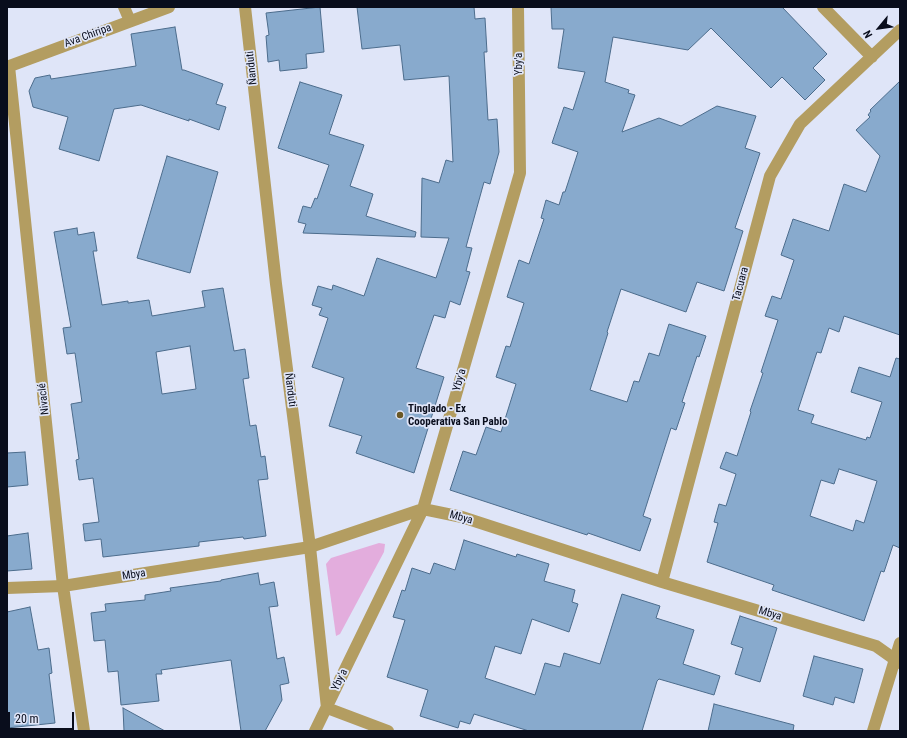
<!DOCTYPE html>
<meta charset="utf-8">
<style>
body{margin:0}
#map{position:relative;width:907px;height:738px;overflow:hidden;background:#dfe5f8;font-family:"Roboto Condensed",sans-serif}
canvas{display:block}
.frame{position:absolute;inset:0;border:8px solid #090d1c;pointer-events:none}
.north{position:absolute;left:859px;top:8px;width:40px;height:40px;-webkit-text-stroke:3px #dfe5f8;paint-order:stroke;rotate:241deg;font-size:11px;font-weight:700;line-height:16px;text-align:center;color:#090d1c}
.north::after{content:'';display:block;margin:auto;width:14px;height:18px;background:#090d1c;clip-path:polygon(50% 0,100% 100%,50% 72%,0 100%)}
.scale{position:absolute;left:8px;top:712px;width:66px;height:18px;box-sizing:border-box;border:2px solid #090d1c;border-top:0;padding-left:5px;font-size:12px;line-height:14px;white-space:nowrap;color:#090d1c;-webkit-text-stroke:3px #dfe5f8;paint-order:stroke}
</style>
<div id="map">
<canvas width="907" height="738"></canvas>
<div class="frame"></div>
<div class="north">N</div>
<div class="scale">20 m</div>
</div>
<script>
const ctx = document.querySelector('canvas').getContext('2d');
ctx.lineJoin = 'round';
function paint(path, color) {
  ctx.fillStyle = color;
  ctx.fill(path, 'evenodd');
}
function poly(rows) {
  const path = new Path2D();
  for (const r of rows) {
    path.moveTo(r[0], r[1]);
    for (let i = 2; i < r.length; i += 2) path.lineTo(r[i], r[i + 1]);
  }
  return path;
}
function stroke(path, color, width, dash) {
  ctx.strokeStyle = color;
  ctx.lineWidth = width;
  ctx.lineCap = dash ? 'butt' : 'round';
  ctx.setLineDash(dash || []);
  ctx.stroke(path);
}
function write(font, color, halo, rows, align = 'center') {
  ctx.font = font + ' "Roboto Condensed",sans-serif';
  ctx.lineWidth = 3.5;
  ctx.setLineDash([]);
  ctx.textBaseline = 'middle';
  ctx.strokeStyle = halo;
  ctx.fillStyle = color;
  for (const [text, x, y, turn = 0] of rows) {
    ctx.save();
    ctx.translate(x, y);
    ctx.rotate((+turn || 0) * Math.PI / 180);
    ctx.textAlign = isNaN(turn) ? turn : align;
    if (halo) ctx.strokeText(text, 0, 0);
    ctx.fillText(text, 0, 0);
    ctx.restore();
  }
}
paint(poly([
 [379,543,385,544,384,552,340,634,336,636,326,564,331,558]
]), '#e3addd');
const building = poly([
 [320,7,324,52,306,54,307,68,280,71,279,60,268,62,266,36,269,35,266,13,320,7],
 [357,7,474,7,475,19,485,18,487,52,484,52,488,120,497,119,499,152,490,184,484,182,466,247,472,248,466,271,470,272,460,305,450,301,445,318,434,315,416,368,444,377,414,473,356,453,362,436,329,426,344,378,312,367,328,318,319,315,322,308,312,305,318,286,332,290,333,285,364,296,377,258,436,278,449,238,421,237,422,178,439,183,446,160,453,162,449,76,404,80,400,45,362,49,357,7],
 [551,7,782,7,827,54,813,68,825,80,805,100,782,77,771,88,711,28,688,50,613,37,605,82,629,90,628,93,635,95,622,132,659,118,681,126,717,106,756,116,745,148,760,153,735,228,743,231,724,291,697,282,686,312,621,289,607,332,608,333,590,390,627,402,634,381,639,382,649,353,659,356,669,324,706,336,699,357,697,356,682,402,685,403,676,430,671,428,643,516,651,519,640,551,588,533,587,535,450,490,463,451,476,455,486,427,501,432,516,384,496,377,506,346,510,347,524,303,507,297,519,260,529,264,544,219,541,218,546,200,559,205,563,192,565,192,578,152,552,143,564,107,573,110,585,72,558,68,564,29,552,29,551,7],
 [175,27,182,70,184,70,223,84,216,104,226,107,219,130,189,119,189,121,141,105,114,109,99,161,59,149,68,117,33,107,29,91,35,78,50,75,51,79,136,66,131,34,175,27],
 [900,81,900,335,844,316,839,332,829,328,821,353,817,352,798,410,814,415,811,423,866,440,867,437,870,438,882,402,851,392,859,367,890,377,896,358,900,359,900,548,893,545,884,572,881,571,864,621,772,590,774,585,707,562,718,523,714,522,719,504,726,506,736,474,720,468,726,452,737,456,751,412,750,411,763,373,761,372,778,320,765,316,772,296,781,299,794,260,781,255,793,219,829,231,844,184,866,192,880,156,856,130,870,117,868,115,871,111,870,110,900,81],
 [839,469,877,481,864,523,856,520,853,531,810,516,821,480,834,484,839,469],
 [300,82,342,95,329,134,364,145,350,186,373,194,366,216,416,232,415,237,303,233,306,224,298,222,303,206,311,208,315,198,317,199,329,165,278,148,300,82],
 [167,156,218,172,190,273,137,258,167,156],
 [77,228,78,235,94,232,97,251,93,251,102,305,128,301,128,303,149,300,152,316,205,307,202,291,223,288,234,351,245,349,249,378,243,379,250,426,256,425,261,457,265,456,268,479,258,480,266,536,244,539,243,537,199,542,199,546,103,557,101,539,85,541,83,524,99,522,93,478,79,480,76,460,79,459,71,404,82,402,75,353,67,354,63,328,71,327,54,232,77,228],
 [190,346,196,389,162,394,156,352,190,346],
 [25,452,28,485,7,487,7,453,25,452],
 [28,533,32,569,7,571,7,536,28,533],
 [464,540,516,557,517,554,549,564,544,581,575,590,572,602,578,604,569,632,532,619,521,654,495,646,485,678,535,695,545,663,560,667,564,653,600,664,622,594,660,606,656,618,694,630,683,664,720,676,714,695,659,679,657,681,642,731,529,731,474,714,470,724,460,721,458,728,420,716,428,690,387,677,405,620,393,617,402,590,405,591,412,568,430,574,434,563,455,570,464,540],
 [258,573,260,585,274,582,278,606,269,607,277,659,284,657,289,683,280,685,282,700,265,731,241,731,231,660,161,670,162,674,156,674,159,701,121,705,118,671,108,672,105,640,94,641,91,613,106,611,105,604,145,600,145,595,171,591,170,588,221,581,221,580,258,573],
 [30,607,38,650,49,648,52,673,49,674,55,723,7,728,7,612,30,607],
 [740,616,777,628,760,682,735,674,743,648,731,644,740,616],
 [814,656,863,669,854,703,835,697,833,705,803,696,814,656],
 [714,704,794,725,793,731,708,731,714,704],
 [123,708,165,731,124,731,123,708]
]);
paint(building, '#88aacd');
stroke(building, '#4c6c8c', 1);
stroke(poly([
 [124,7,130,21],
 [245,7,276,284,310,547,327,708,388,731],
 [823,7,872,57],
 [9,66,63,586,84,731],
 [7,67,169,7],
 [662,582,770,176,800,124,900,30],
 [7,588,63,586,310,547,423,509,462,517,662,582,876,646,900,663],
 [315,731,423,509,520,173,518,7]
]), '#b39d61', 12);
stroke(poly([
 [873,731,900,643]
]), '#b39d61', 12);
for (const [x, y, r, color] of [
 [400,415,4,"#6b5927"]
]) {
  const dot = new Path2D();
  dot.arc(x, y, r, 0, 2 * Math.PI);
  ctx.fillStyle = color;
  ctx.fill(dot);
  stroke(dot, '#dfe5f8', 1.5);
}
write('11px', '#090d1c', '#dfe5f8', [
 ["Ava Chiripa",88,36,-20],
 ["Yby'a",519,64,-90],
 ["Ñanduti",252,68,-96],
 ["Tacuara",741,284,-75],
 ["Yby'a",460,380,-74],
 ["Ñanduti",290,390,83],
 ["Nivaclé",44,399,-96],
 ["Mbya",461,518,15],
 ["Mbya",134,575,-9],
 ["Mbya",770,614,17],
 ["Yby'a",340,680,-64]
]);
write('bold 11px', '#090d1c', '#dfe5f8', [
 ["Tinglado - Ex",408,409],
 ["Cooperativa San Pablo",408,422]
], 'left');
</script>
